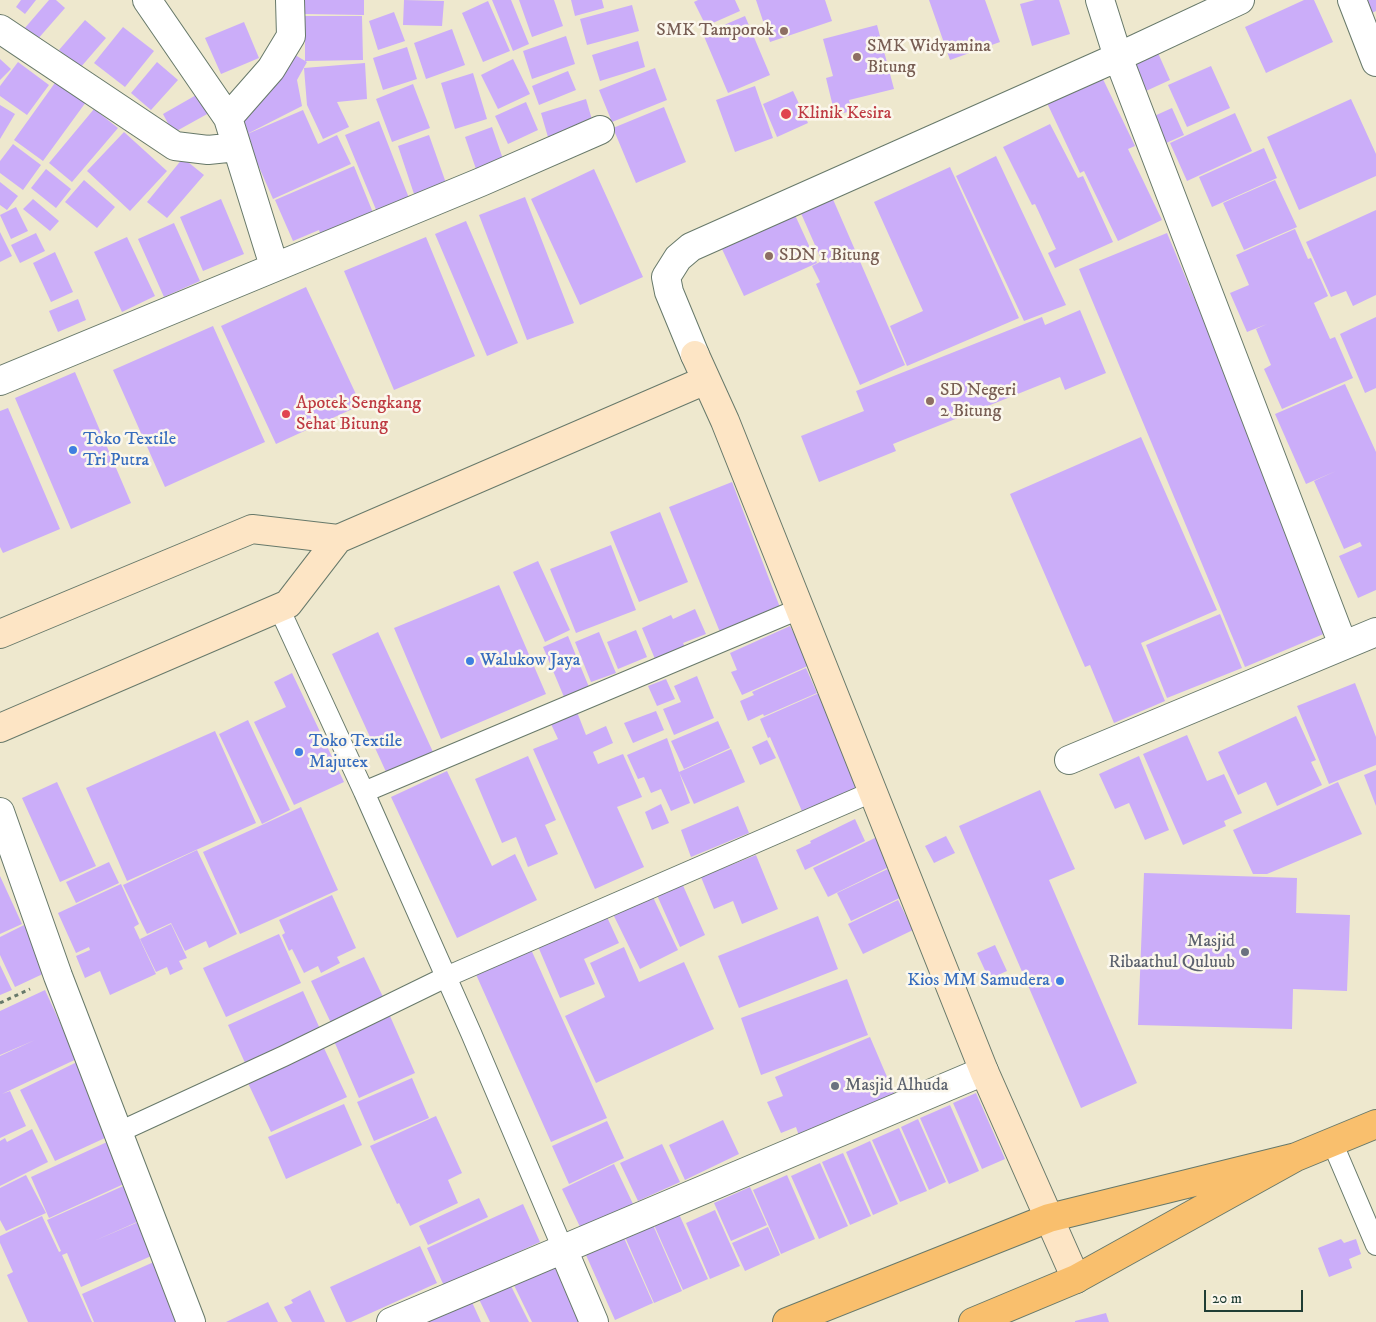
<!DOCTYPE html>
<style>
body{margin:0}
#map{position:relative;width:1376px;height:1322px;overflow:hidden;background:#eee8ce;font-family:"IM FELL DW Pica",serif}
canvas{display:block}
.scale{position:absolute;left:1204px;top:1290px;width:99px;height:22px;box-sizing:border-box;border:2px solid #1f3d34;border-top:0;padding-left:6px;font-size:15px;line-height:18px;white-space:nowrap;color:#1f3d34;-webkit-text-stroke:4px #fbf7ec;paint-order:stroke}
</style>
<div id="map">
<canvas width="1376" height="1322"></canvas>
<div class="scale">20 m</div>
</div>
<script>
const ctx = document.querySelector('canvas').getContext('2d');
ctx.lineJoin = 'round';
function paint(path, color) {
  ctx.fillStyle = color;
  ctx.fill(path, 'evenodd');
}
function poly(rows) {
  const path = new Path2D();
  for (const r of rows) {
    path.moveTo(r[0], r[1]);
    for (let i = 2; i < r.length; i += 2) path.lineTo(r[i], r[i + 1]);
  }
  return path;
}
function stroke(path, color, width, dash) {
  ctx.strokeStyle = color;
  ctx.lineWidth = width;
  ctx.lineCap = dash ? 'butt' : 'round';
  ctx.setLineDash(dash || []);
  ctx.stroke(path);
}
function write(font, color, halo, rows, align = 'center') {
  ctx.font = font + ' "IM FELL DW Pica",serif';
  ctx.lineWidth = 5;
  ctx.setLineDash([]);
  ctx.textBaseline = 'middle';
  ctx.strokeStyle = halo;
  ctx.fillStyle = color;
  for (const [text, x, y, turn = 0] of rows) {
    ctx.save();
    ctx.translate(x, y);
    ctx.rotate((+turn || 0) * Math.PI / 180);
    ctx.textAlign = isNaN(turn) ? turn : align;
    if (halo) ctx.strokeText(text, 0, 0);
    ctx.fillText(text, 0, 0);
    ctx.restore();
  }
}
paint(poly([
 [21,0,36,0,25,14,16,7],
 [49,0,56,0,65,8,37,40,24,29],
 [305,0,364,0,364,15,305,14],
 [404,0,444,1,442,26,403,25],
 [492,0,511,0,529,44,513,51],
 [519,0,554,0,563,26,532,37],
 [571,0,602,0,604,8,575,16],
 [698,0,735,0,740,11,706,26,694,2],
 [756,0,825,0,832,21,770,42],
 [929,0,985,0,1000,42,950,60],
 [1035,0,1059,0,1070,34,1032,46,1020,4],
 [1304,0,1314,0,1333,42,1266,73,1245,27],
 [1367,0,1376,0,1376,11,1372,13],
 [488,1,510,51,483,62,462,13],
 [632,5,639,31,587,45,580,19],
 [394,12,405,41,378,50,369,21],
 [305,16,362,16,363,60,305,61],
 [745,16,770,75,728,93,703,34],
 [85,20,106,38,80,68,59,50],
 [244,22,259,58,221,74,205,38],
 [877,25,894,89,849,100,852,111,835,115,826,78,833,76,823,39],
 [123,27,154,51,125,87,94,63],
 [452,29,465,65,426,79,414,43],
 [566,36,575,64,532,79,523,51],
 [638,41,645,67,600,81,592,55],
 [407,47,417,79,383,90,373,58],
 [290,52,307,62,297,80,302,106,245,135,238,122],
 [1158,53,1170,80,1146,91,1134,64],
 [0,59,11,69,0,80],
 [513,59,530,94,498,109,481,75],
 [18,62,49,85,27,115,0,96,0,86],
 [157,62,178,80,151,110,131,93],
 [365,63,367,99,337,102,349,127,323,139,307,105,304,68],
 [1211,66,1230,108,1187,127,1168,85],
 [655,68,667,100,612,122,599,90],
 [568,71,576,90,539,105,532,86],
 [473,73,487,119,455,129,441,83],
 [1102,77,1135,146,1128,149,1162,220,1118,241,1084,171,1080,173,1047,103],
 [57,80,86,102,43,161,14,140],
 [413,84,430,128,392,142,376,99],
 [755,86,773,138,735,152,716,100],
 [793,91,808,123,777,137,763,104],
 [198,94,209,113,173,133,163,114],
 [586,99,595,130,550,144,541,113],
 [1351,99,1376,154,1376,176,1299,210,1267,137],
 [526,102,538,130,508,144,495,116],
 [0,105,15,114,0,139],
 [664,107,686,162,636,183,613,128],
 [1172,108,1184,135,1164,144,1152,117],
 [94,109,118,128,72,182,49,163],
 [303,110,318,144,337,135,351,164,273,199,245,135],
 [1235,113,1252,151,1187,181,1170,143],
 [379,121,409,198,377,212,345,135],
 [1050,124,1078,178,1083,176,1113,242,1055,268,1048,253,1056,249,1035,204,1032,205,1003,147],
 [492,127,504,162,477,172,465,137],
 [124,132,167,171,130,211,87,171],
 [429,135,446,183,414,194,398,146],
 [13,144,41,165,23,190,0,173,0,161],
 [1264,148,1277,178,1212,207,1199,177],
 [996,156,1066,305,1024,321,956,176],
 [183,158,204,175,167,218,147,202],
 [354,166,376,220,323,242,319,230,293,241,275,200],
 [950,167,1019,318,907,366,890,326,923,311,874,202],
 [46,169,71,189,56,208,31,188],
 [594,169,643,277,580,305,531,199],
 [84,180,115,207,97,228,65,202],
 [1275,180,1297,227,1244,250,1223,203],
 [0,182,18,196,7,210,0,205],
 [525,197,574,323,527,340,479,215],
 [832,197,905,365,860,385,816,284,820,282,812,266,822,261,800,211],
 [33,199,59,221,50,231,23,209],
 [221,199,244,254,203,271,180,217],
 [16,207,28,231,11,239,0,215],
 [1376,210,1376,295,1353,306,1346,291,1331,297,1306,242],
 [795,215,817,263,744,296,722,249],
 [466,221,518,343,487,356,435,234],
 [174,223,200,281,164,297,138,239],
 [1295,229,1308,259,1311,258,1328,296,1314,303,1330,339,1335,337,1353,378,1282,409,1264,369,1271,365,1256,329,1267,324,1247,332,1230,293,1249,285,1236,255],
 [0,232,12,256,0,262],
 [36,233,45,251,20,263,11,245],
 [1167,233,1333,630,1245,667,1079,269],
 [127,237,155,296,122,312,94,252],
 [426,237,475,356,394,390,344,271],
 [55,252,73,292,51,302,33,263],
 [306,287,361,405,276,444,221,326],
 [78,299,86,320,58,332,49,311],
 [1080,310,1106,373,1065,390,1060,377,893,444,896,451,819,482,801,436,864,411,856,391,1042,317,1045,325],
 [1376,317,1376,388,1365,393,1340,334],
 [213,326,265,442,165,487,113,370],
 [75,372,131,503,71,529,15,398],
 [1345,384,1376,452,1376,590,1358,598,1339,556,1362,546,1360,542,1344,549,1314,481,1336,471,1306,484,1275,414],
 [8,408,60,529,3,553,0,547,0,411],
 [1141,437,1217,610,1141,643,1165,701,1114,723,1090,665,1085,667,1010,494],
 [732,482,781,610,722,637,669,507],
 [660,512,688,582,639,602,610,532],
 [611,545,636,610,576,633,550,569],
 [538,561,570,630,545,642,513,572],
 [499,585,546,694,441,739,394,628],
 [695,609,706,634,683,643,685,647,655,659,642,628,671,615,673,619],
 [1220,614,1242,668,1167,698,1146,645],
 [790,626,810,665,742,695,731,672,737,670,730,653],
 [636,630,647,657,618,669,607,642],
 [378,632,433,752,387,774,332,654],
 [599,632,616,673,591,682,575,642],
 [568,636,589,687,564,697,543,647],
 [806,668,817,693,764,716,763,714,748,721,740,701,754,695,752,692],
 [292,673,344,782,294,805,254,722,286,707,274,682],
 [697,676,714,718,674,735,663,709,681,702,674,686],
 [666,679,675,699,657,706,648,686],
 [1355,683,1376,737,1376,765,1329,784,1297,706],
 [819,693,861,790,804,816,770,737,768,738,760,719],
 [656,711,664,730,633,743,624,723],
 [577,712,586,735,606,726,613,743,593,752,598,764,623,754,642,797,617,807,644,867,595,889,533,749,558,739,551,724],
 [1296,716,1316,760,1311,762,1322,785,1277,806,1266,782,1238,795,1218,752],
 [248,720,290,810,262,824,219,734],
 [718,721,730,748,684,769,671,741],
 [215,731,256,823,127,881,86,788],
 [1187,735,1207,781,1224,774,1242,813,1224,821,1226,826,1183,845,1143,754],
 [667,738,690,803,671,811,661,789,651,793,644,777,638,779,627,755],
 [767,740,776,758,760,765,752,747],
 [731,749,745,782,694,804,679,772],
 [528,756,556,820,545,825,558,854,528,867,516,837,502,843,475,779],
 [1139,756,1169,830,1145,840,1129,803,1115,809,1099,774],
 [1376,770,1376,806,1364,775],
 [447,771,492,866,515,854,537,900,457,938,391,797],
 [57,782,96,866,60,882,22,798],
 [1338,782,1362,834,1267,874,1253,874,1233,830],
 [1040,790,1075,869,1049,880,1137,1083,1081,1108,959,826],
 [661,804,669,823,652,830,645,812],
 [738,806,749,833,691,857,681,830],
 [301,807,338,890,240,934,203,852],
 [855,819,865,841,805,870,796,850,811,843,810,841],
 [879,836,893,865,828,897,813,868],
 [946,836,955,853,934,863,925,846],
 [197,850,237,934,209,948,206,941,185,951,171,923,147,934,123,885],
 [756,855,778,909,742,924,733,901,714,909,701,877],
 [109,862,119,883,76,903,66,882],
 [892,867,906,895,851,921,837,893],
 [1144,873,1297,878,1296,913,1350,915,1347,991,1293,989,1292,1029,1138,1025],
 [0,876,22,924,0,934],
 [681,881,705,935,680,947,656,893],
 [121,884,139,924,134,927,156,974,110,995,100,971,85,978,76,956,90,950,89,947,76,953,58,913],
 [651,893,678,950,640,969,612,912],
 [332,895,356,948,337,957,340,963,321,973,318,966,304,973,292,949,289,951,282,935,285,933,279,920],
 [898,900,913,930,863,954,848,924],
 [606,915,619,943,584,959,595,984,560,998,537,944],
 [818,916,838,969,739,1008,718,956],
 [171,924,187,958,179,961,183,969,170,975,167,967,156,972,140,939],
 [24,925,47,972,15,987,0,955,0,937],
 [279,934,301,983,226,1017,203,968],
 [529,945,607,1118,551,1142,474,970],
 [995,945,1007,971,989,979,977,953],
 [624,947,639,982,684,962,714,1029,596,1083,565,1016,605,997,590,963],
 [364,957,384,999,331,1023,311,981],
 [0,965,12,990,0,995],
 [847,979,868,1035,761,1075,741,1018],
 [45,990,62,1027,65,1026,81,1057,2,1094,10,1091,26,1126,0,1138,0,1056,35,1040,0,1055,0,1011],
 [303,991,321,1031,246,1065,228,1025],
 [390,1016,415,1073,359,1098,334,1041],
 [870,1037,896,1098,800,1139,796,1127,781,1133,767,1102,783,1096,775,1077],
 [323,1046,347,1097,271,1132,247,1081],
 [77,1062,118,1132,55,1161,20,1090],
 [412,1078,429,1118,374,1141,357,1102],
 [976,1093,1005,1159,982,1169,953,1103],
 [344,1104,362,1145,286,1179,268,1137],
 [950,1105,979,1171,949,1184,920,1118],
 [436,1116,462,1173,448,1180,458,1203,410,1226,399,1203,397,1204,370,1146],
 [918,1119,946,1182,929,1190,901,1127],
 [723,1120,739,1154,685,1180,669,1145],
 [607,1121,624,1158,569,1184,552,1146],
 [899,1128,927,1191,900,1202,872,1140],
 [32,1129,48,1162,0,1186,0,1141,5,1138,7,1142],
 [870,1141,898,1204,873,1215,846,1152],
 [107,1142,126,1183,49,1218,31,1177],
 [662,1144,680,1182,638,1201,620,1163],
 [843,1153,871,1216,850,1225,822,1162],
 [820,1163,848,1226,819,1239,791,1176],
 [614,1164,634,1206,582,1231,562,1189],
 [26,1175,46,1213,6,1231,0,1220,0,1188],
 [787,1175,815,1239,781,1254,753,1190],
 [130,1183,146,1218,94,1241,143,1220,158,1253,81,1287,67,1253,62,1255,92,1322,28,1322,7,1275,13,1272,0,1243,0,1236,42,1216,59,1252,61,1251,47,1220],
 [750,1187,767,1225,731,1241,714,1203],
 [479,1198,488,1217,428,1245,419,1226],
 [523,1204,540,1242,444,1286,427,1248],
 [715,1210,740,1266,710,1279,686,1223],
 [679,1214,708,1279,683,1290,654,1225],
 [653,1225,682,1291,654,1303,625,1237],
 [768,1227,780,1255,745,1271,732,1243],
 [624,1238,653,1303,615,1320,586,1255],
 [1341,1239,1344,1243,1356,1239,1361,1254,1349,1259,1352,1268,1329,1277,1318,1248],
 [420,1246,437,1283,351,1322,346,1322,330,1287],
 [550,1257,580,1322,532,1322,510,1277],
 [156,1261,183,1322,94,1322,82,1294],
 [507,1278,529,1322,490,1322,476,1293],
 [310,1290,325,1322,292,1322,284,1307,293,1303,291,1300],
 [471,1300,481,1322,426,1322],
 [268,1302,278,1322,226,1322],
 [1106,1313,1109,1322,1075,1322,1075,1321]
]), '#cbadf9');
const lane = poly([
 [279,608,364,792],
 [119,1132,284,1056,446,977,872,792],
 [1332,1142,1376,1245],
 [563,1249,471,1033,364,792,799,609]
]);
const street = poly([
 [147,0,228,118,274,266],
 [1100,0,1118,57,1343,645],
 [1352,0,1376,62],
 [0,29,175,146,208,150,237,147],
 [228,118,271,69,291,36,290,0],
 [695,355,669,292,666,277,678,258,691,247,1118,57,1240,0],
 [0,381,481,182,600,130],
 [1069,760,1376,632],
 [0,812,58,976,191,1322],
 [563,1249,594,1322],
 [391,1322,984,1071]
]);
const secondary = poly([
 [695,355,725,421,984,1071,1076,1279],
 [0,634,252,529,338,539],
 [0,728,288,604,338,539,706,380]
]);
const highway = poly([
 [787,1322,1049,1218,1296,1157],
 [973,1322,1076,1279,1296,1157,1376,1124]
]);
stroke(lane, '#67796a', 22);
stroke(street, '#67796a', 30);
stroke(secondary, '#67796a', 30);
stroke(highway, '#67796a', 30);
stroke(poly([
 [0,1003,30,989]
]), '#67796a', 3, [4, 4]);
stroke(lane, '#fff', 20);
stroke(street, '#fff', 28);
stroke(secondary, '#fde5c5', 28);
stroke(highway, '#f9bf6d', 28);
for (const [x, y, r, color] of [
 [784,31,5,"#8d6e63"],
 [857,57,5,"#8d6e63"],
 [786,114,6,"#e0444e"],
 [769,256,5,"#8d6e63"],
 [930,401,5,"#8d6e63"],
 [286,414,5,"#e0444e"],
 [73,450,5,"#3f7fe0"],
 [470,661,5,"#3f7fe0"],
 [299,752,5,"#3f7fe0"],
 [1245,952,5,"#6b7280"],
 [1060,981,5,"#3f7fe0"],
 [835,1086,5,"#6b7280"]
]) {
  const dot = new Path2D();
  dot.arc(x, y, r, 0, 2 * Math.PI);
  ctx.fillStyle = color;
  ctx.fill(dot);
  stroke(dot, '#fbf7ec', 2);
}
write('18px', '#785e54', '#fbf7ec', [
 ["SMK Tamporok",774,31,"right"],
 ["SMK Widyamina",867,47],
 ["Bitung",867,68],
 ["SDN 1 Bitung",779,256],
 ["SD Negeri",940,391],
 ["2 Bitung",940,412]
], 'left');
write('18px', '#be3a42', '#fbf7ec', [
 ["Klinik Kesira",797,114],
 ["Apotek Sengkang",296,404],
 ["Sehat Bitung",296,425]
], 'left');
write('18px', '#366cbe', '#fbf7ec', [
 ["Toko Textile",83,440],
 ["Tri Putra",83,461],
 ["Walukow Jaya",480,661],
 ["Toko Textile",309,742],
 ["Majutex",309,763],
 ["Kios MM Samudera",1050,981,"right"]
], 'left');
write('18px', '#5b616d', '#fbf7ec', [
 ["Masjid",1235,942],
 ["Ribaathul Quluub",1235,963],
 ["Masjid Alhuda",845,1086,"left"]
], 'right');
</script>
